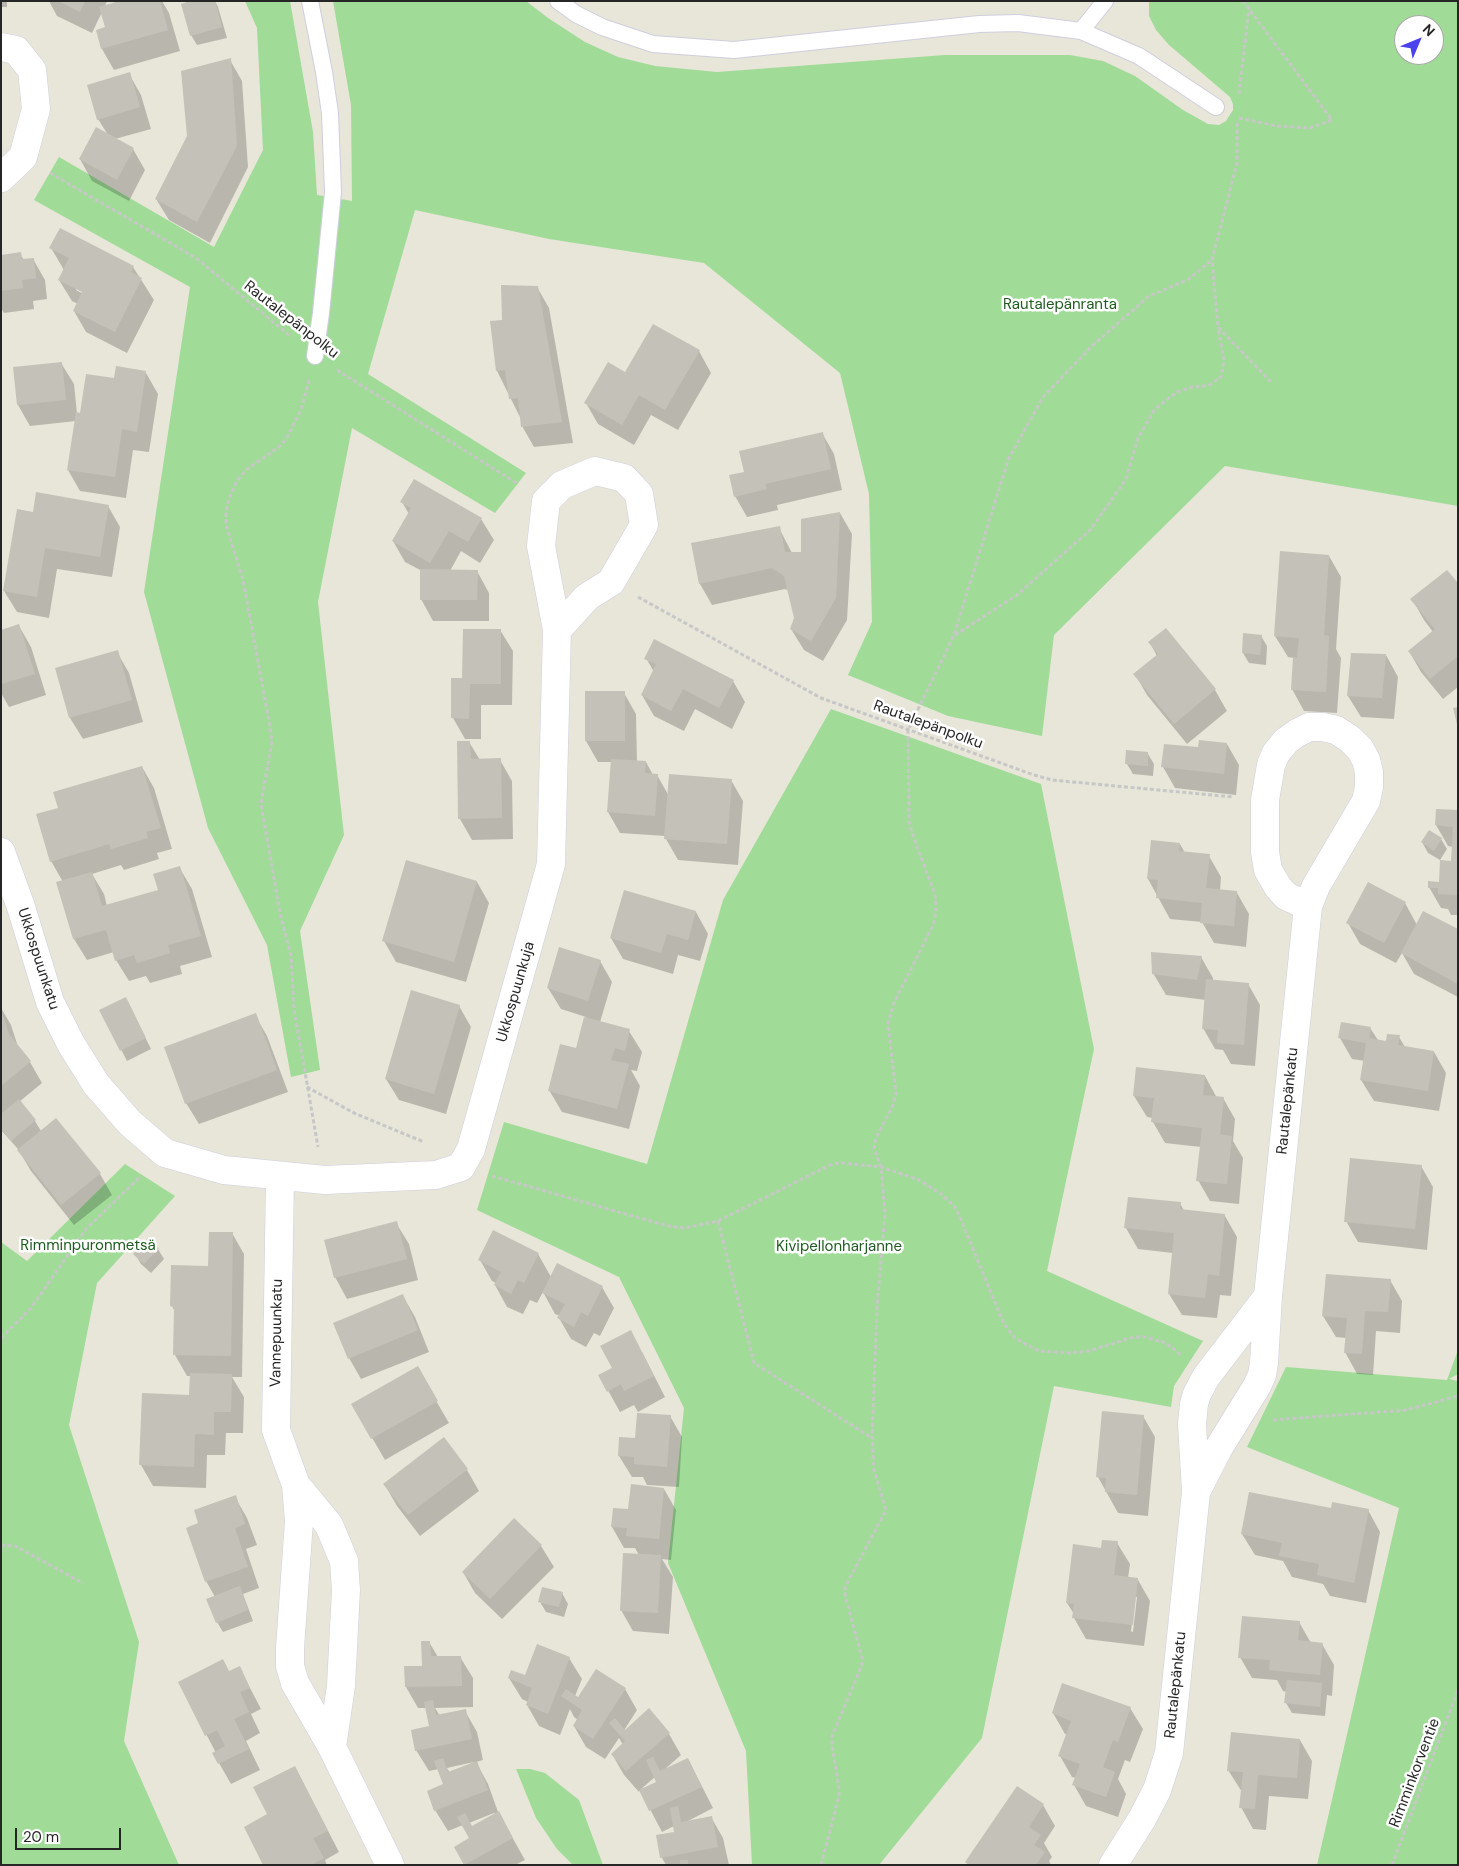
<!DOCTYPE html>
<meta charset="utf-8">
<style>
body{margin:0}
#map{position:relative;width:1459px;height:1866px;overflow:hidden;background:#e8e5d9;font-family:"DM Sans",sans-serif}
canvas{display:block}
.frame{position:absolute;inset:0;border:2px solid #262626;pointer-events:none}
.north{position:absolute;left:1394px;top:15px;width:50px;height:50px;box-sizing:border-box;background:#fff;border:1px solid #a8a8a8;border-radius:50%;rotate:45deg;font-size:14px;font-weight:700;line-height:20px;text-align:center;color:#262626}
.north::after{content:'';display:block;margin:auto;width:18px;height:22px;background:#4a42ec;clip-path:polygon(50% 0,100% 100%,50% 72%,0 100%)}
.scale{position:absolute;left:15px;top:1828px;width:106px;height:22px;box-sizing:border-box;border:2px solid #262626;border-top:0;padding-left:6px;font-size:15px;line-height:18px;white-space:nowrap;color:#262626;-webkit-text-stroke:4px #fff;paint-order:stroke}
</style>
<div id="map">
<canvas width="1459" height="1866"></canvas>
<div class="frame"></div>
<div class="north">N</div>
<div class="scale">20 m</div>
</div>
<script>
const ctx = document.querySelector('canvas').getContext('2d');
ctx.lineJoin = 'round';
function paint(path, color) {
  ctx.fillStyle = color;
  ctx.fill(path, 'evenodd');
}
function poly(rows) {
  const path = new Path2D();
  for (const r of rows) {
    path.moveTo(r[0], r[1]);
    for (let i = 2; i < r.length; i += 2) path.lineTo(r[i], r[i + 1]);
  }
  return path;
}
function stroke(path, color, width, dash) {
  ctx.strokeStyle = color;
  ctx.lineWidth = width;
  ctx.lineCap = dash ? 'butt' : 'round';
  ctx.setLineDash(dash || []);
  ctx.stroke(path);
}
function write(font, color, halo, rows, align = 'center') {
  ctx.font = font + ' "DM Sans",sans-serif';
  ctx.lineWidth = 5;
  ctx.setLineDash([]);
  ctx.textBaseline = 'middle';
  ctx.strokeStyle = halo;
  ctx.fillStyle = color;
  for (const [text, x, y, turn = 0] of rows) {
    ctx.save();
    ctx.translate(x, y);
    ctx.rotate((+turn || 0) * Math.PI / 180);
    ctx.textAlign = isNaN(turn) ? turn : align;
    if (halo) ctx.strokeText(text, 0, 0);
    ctx.fillText(text, 0, 0);
    ctx.restore();
  }
}
paint(poly([
 [245,1,290,1,313,132,317,195,352,201,351,105,333,1,526,1,548,18,585,42,618,57,655,66,717,72,945,55,1070,55,1103,61,1135,76,1183,110,1208,124,1219,125,1226,121,1233,110,1233,104,1230,97,1169,45,1156,30,1149,16,1149,1,1458,1,1458,506,1225,466,1054,635,1042,736,948,716,848,675,872,622,869,494,840,373,704,263,549,239,415,210,368,374,526,473,495,513,352,428,318,602,344,835,300,931,320,1070,291,1077,267,945,208,828,144,592,190,287,34,200,59,157,214,247,263,150,257,28],
 [1404,25,1434,25,1434,55,1404,55],
 [831,709,1041,784,1094,1049,1047,1271,1203,1341,1174,1386,1171,1407,1054,1386,982,1738,879,1865,752,1865,746,1751,668,1563,684,1408,619,1277,477,1210,504,1122,647,1164,723,900],
 [125,1164,175,1196,97,1283,69,1425,139,1642,124,1741,179,1865,1,1865,1,1242,27,1261],
 [1458,1350,1458,1374,1449,1379,1458,1381,1458,1865,1317,1865,1399,1508,1247,1447,1286,1367,1447,1380],
 [516,1769,530,1769,545,1773,579,1800,603,1865,573,1865,557,1849,536,1818]
]), '#a0dc98');
paint(poly([
 [1,1,7,1,7,7,1,7],
 [49,1,107,1,105,6,123,1,162,1,169,13,180,51,114,70,102,49,107,28,102,12,92,33,57,16],
 [215,1,218,7,227,38,197,45,191,35],
 [230,60,242,81,248,167,210,243,169,220,156,199],
 [129,74,141,95,151,129,115,139,133,149,145,170,129,201,92,181,80,159,108,135,98,119],
 [51,248,133,267,154,300,127,353,86,332,74,311,78,304,72,301,59,280,64,270],
 [76,287,88,294,87,296,76,290],
 [20,254,24,260,33,259,45,280,47,299,33,301,34,309,4,313,1,308,1,256],
 [537,287,549,308,573,443,534,447,522,426,521,419,497,371,492,322,503,321],
 [699,351,711,373,678,430,651,415,634,445,598,424,586,403,625,374],
 [61,363,74,384,77,414,81,415,115,379,146,373,158,394,149,452,133,450,126,498,80,491,68,470,76,421,30,426,18,405,14,368],
 [822,433,834,454,842,490,777,505,778,510,747,517,735,496,746,473],
 [414,480,481,519,494,540,480,563,461,551,450,571,477,571,489,593,489,621,433,621,421,599,422,571,405,562,393,541,409,514,402,502],
 [108,506,120,527,112,577,57,569,49,618,17,612,4,591,34,513],
 [840,513,852,534,847,620,823,661,804,650,791,629,795,618,789,591,785,589,712,605,700,584,692,544,779,528,792,553,802,553],
 [1329,556,1341,577,1336,649,1341,658,1337,713,1304,711,1292,689,1294,658,1288,657,1275,636],
 [1458,585,1458,687,1443,699,1421,672,1409,651,1433,632,1424,620,1412,599],
 [19,626,31,647,46,695,9,707,1,693,1,631],
 [500,630,513,651,512,705,481,705,481,739,465,739,453,718,464,679],
 [1166,630,1215,690,1227,711,1187,744,1147,695,1135,674,1157,656,1150,643],
 [1261,636,1267,646,1266,665,1249,663,1243,653],
 [117,652,129,673,143,722,83,739,70,718,57,669],
 [1386,655,1398,677,1394,719,1361,717,1348,696],
 [646,658,733,681,745,702,732,729,695,709,684,731,654,716,642,695,654,672],
 [624,693,636,714,637,762,646,762,653,775,657,775,669,796,731,780,743,801,738,865,678,860,666,839,666,836,620,833,608,812,612,762,598,762,586,741],
 [469,742,480,760,500,760,512,781,513,839,472,840,460,819],
 [1227,744,1239,765,1236,795,1175,788,1163,767],
 [1148,754,1154,764,1153,776,1133,774,1127,764],
 [142,767,154,788,172,849,157,853,159,859,124,870,121,865,92,874,104,894,107,906,159,891,179,867,192,889,212,957,180,966,182,974,150,983,146,976,129,981,116,960,114,952,87,960,74,939,58,883,63,882,51,861,59,809],
 [1438,810,1458,811,1458,915,1451,915,1448,909,1441,908,1429,887,1440,883,1452,862,1453,847,1448,846,1436,825],
 [1441,839,1447,849,1440,860,1428,853,1422,842],
 [1180,844,1185,853,1209,856,1221,877,1220,891,1237,893,1249,914,1246,947,1214,943,1202,922,1170,919,1148,879],
 [477,882,489,903,466,982,396,962,384,941],
 [625,892,696,912,708,934,700,961,678,955,673,974,623,959,611,938],
 [1405,903,1417,925,1458,930,1458,997,1414,974,1402,953,1396,963,1360,944,1348,923],
 [1201,957,1213,978,1213,981,1248,984,1260,1005,1255,1066,1231,1064,1223,1050,1215,1049,1203,1028,1206,1000,1166,995,1153,973],
 [600,961,612,982,600,1022,629,1031,642,1052,637,1071,631,1070,640,1086,629,1129,562,1112,549,1090,577,1050,586,1017,561,1009,548,988],
 [459,1006,471,1027,446,1114,399,1100,386,1079],
 [1,1008,11,1025,18,1047,30,1062,42,1083,19,1102,35,1121,41,1131,100,1174,112,1195,74,1225,31,1171,18,1149,1,1130],
 [131,1009,151,1049,127,1061,101,1010],
 [255,1015,267,1036,288,1092,199,1124,186,1103],
 [1370,1028,1378,1040,1387,1042,1399,1037,1405,1047,1434,1052,1446,1073,1439,1111,1374,1101,1361,1080,1365,1061,1352,1059,1340,1038],
 [1205,1076,1217,1098,1223,1098,1235,1119,1233,1141,1243,1158,1239,1204,1210,1201,1198,1180,1201,1147,1165,1143,1153,1122,1153,1118,1147,1117,1134,1096],
 [1421,1166,1433,1187,1427,1250,1358,1242,1346,1221],
 [1180,1203,1184,1211,1225,1216,1237,1237,1231,1296,1220,1295,1217,1318,1182,1315,1169,1294,1173,1253,1138,1249,1126,1228],
 [396,1223,409,1244,418,1280,347,1299,335,1277],
 [494,1232,538,1254,551,1277,602,1287,614,1308,600,1336,594,1333,586,1347,571,1339,559,1318,560,1316,555,1314,543,1292,537,1303,530,1300,523,1314,507,1307,495,1285,496,1283,492,1281,480,1260],
 [232,1233,244,1254,242,1377,232,1377,244,1397,243,1433,226,1433,225,1455,207,1455,206,1488,153,1486,141,1465,190,1397,191,1376,187,1376,175,1355,175,1312,172,1306,209,1267],
 [158,1249,164,1259,151,1273,141,1264,135,1254],
 [1390,1280,1402,1301,1400,1333,1376,1331,1373,1375,1357,1374,1345,1352,1346,1338,1336,1337,1323,1316],
 [403,1296,415,1317,429,1352,361,1379,349,1358],
 [642,1352,665,1397,638,1412,634,1405,620,1412,600,1376],
 [417,1368,449,1423,385,1460,353,1405],
 [670,1416,682,1437,679,1487,647,1485,643,1477,632,1477,619,1456,636,1439],
 [1143,1416,1155,1437,1148,1516,1118,1513,1098,1477],
 [467,1470,479,1491,420,1536,397,1506,385,1485],
 [664,1489,676,1510,671,1560,662,1559,673,1577,669,1634,633,1631,621,1610,639,1555,635,1548,624,1548,612,1527,630,1511],
 [235,1497,247,1518,257,1545,246,1549,259,1588,243,1594,253,1621,223,1632,217,1622,215,1597,206,1581,200,1524],
 [1332,1510,1368,1510,1380,1532,1366,1603,1330,1596,1323,1584,1292,1577,1283,1561,1255,1555,1242,1534],
 [515,1520,541,1546,554,1567,502,1619,475,1593,463,1572],
 [1117,1543,1130,1564,1128,1578,1138,1580,1150,1601,1144,1646,1086,1639,1074,1618,1074,1614,1067,1603,1102,1549],
 [1135,1597,1137,1597,1133,1632,1131,1631],
 [562,1593,568,1604,564,1617,546,1612,540,1602],
 [1299,1622,1311,1643,1322,1644,1334,1665,1332,1696,1327,1695,1325,1716,1292,1713,1286,1703,1287,1692,1283,1691,1277,1680,1252,1678,1240,1657],
 [429,1642,438,1657,460,1657,473,1678,473,1707,435,1708,440,1716,465,1711,477,1732,483,1760,476,1762,488,1784,498,1812,525,1860,515,1865,465,1865,455,1847,470,1839,463,1825,448,1831,435,1810,445,1785,439,1769,429,1771,416,1750,430,1727,426,1708,418,1708,406,1687,406,1667,423,1667],
 [474,1762,450,1773,447,1768],
 [494,1813,495,1814,472,1827,469,1823],
 [569,1658,582,1679,575,1696,578,1698,625,1689,637,1710,623,1732,669,1734,681,1755,665,1769,688,1759,713,1808,686,1822,711,1817,723,1838,729,1865,666,1865,662,1858,657,1836,676,1833,674,1826,662,1832,640,1790,639,1792,624,1775,612,1754,623,1745,619,1738,605,1759,586,1747,574,1726,578,1720,574,1717,570,1709,560,1735,539,1726,527,1705,528,1702,522,1699,509,1678,526,1677],
 [655,1777,658,1783,641,1789],
 [239,1667,261,1709,251,1714,260,1733,246,1741,260,1770,231,1784,219,1763,216,1753,179,1682,230,1672],
 [1130,1708,1143,1729,1130,1762,1125,1760,1118,1779,1126,1794,1118,1817,1086,1806,1074,1785,1076,1778,1072,1777,1060,1756,1067,1735,1065,1734,1053,1713],
 [1300,1740,1312,1761,1308,1799,1269,1796,1266,1830,1253,1829,1241,1807,1242,1792,1228,1770],
 [295,1767,339,1852,325,1860,327,1865,264,1865,269,1815],
 [1043,1805,1055,1826,1044,1843,1052,1857,1049,1861,1051,1865,968,1865,967,1862]
]), '#0003');
paint(poly([
 [58,1,85,1,80,12],
 [119,1,160,1,168,30,101,49,96,30,105,27,99,7],
 [190,1,215,1,222,27,190,36,181,4],
 [231,58,237,146,197,222,155,199,187,136,181,71],
 [130,72,140,107,97,120,87,85],
 [96,127,134,148,117,180,79,159],
 [60,228,134,266,131,272,142,278,115,332,73,311,82,292,58,280,69,258,49,248],
 [21,252,22,259,34,258,36,278,22,280,23,288,1,291,1,255],
 [501,285,538,286,562,422,521,427,518,398,509,399,505,370,496,371,490,321,502,320],
 [653,324,700,350,665,410,639,395,622,425,584,403,608,362,625,372],
 [62,362,66,400,17,405,13,367],
 [116,366,146,371,137,432,122,429,115,477,67,470,76,412,80,413,86,374,114,378],
 [823,432,831,469,765,484,767,489,734,497,729,475,744,472,739,451],
 [414,479,482,518,468,542,449,531,430,563,392,541,411,508,400,502],
 [36,492,109,505,100,557,45,548,37,597,3,591,17,509,33,512],
 [840,512,836,598,811,641,790,629,794,618,784,576,772,568,699,584,691,543,780,526,785,552,801,552,801,519],
 [1280,551,1329,555,1324,635,1329,636,1326,692,1291,690,1293,657,1297,658,1299,638,1274,636],
 [420,569,478,570,477,600,420,600],
 [1447,570,1458,583,1458,656,1430,679,1408,651,1435,629,1410,599],
 [19,624,35,674,1,684,1,630],
 [1166,628,1216,689,1174,724,1133,674,1158,654,1148,642],
 [463,629,501,629,501,684,470,684,469,719,451,718,451,678,462,678],
 [1243,633,1262,635,1260,655,1242,653],
 [654,639,734,680,719,708,683,689,671,711,641,695,656,664,644,659],
 [118,650,132,700,69,718,55,668],
 [1351,653,1386,654,1382,698,1347,696],
 [585,691,625,691,625,741,585,741],
 [1458,707,1458,724,1457,724,1453,708],
 [1199,740,1227,743,1224,774,1161,767,1164,744,1198,747],
 [457,741,470,741,471,759,501,758,502,818,458,819],
 [1126,750,1148,752,1148,766,1125,764],
 [611,759,646,761,645,773,658,774,655,816,607,812],
 [142,766,161,828,146,832,148,838,111,849,109,844,50,862,36,814,58,808,53,792],
 [669,774,732,779,727,844,664,839],
 [1436,809,1458,810,1458,895,1438,894,1438,888,1428,888,1428,881,1439,882,1440,860,1451,861,1453,827,1435,825],
 [1429,830,1442,838,1434,851,1421,842],
 [1151,840,1180,843,1179,851,1210,854,1206,888,1237,891,1234,926,1200,923,1202,903,1156,898,1158,880,1147,879],
 [406,860,477,881,454,962,382,941],
 [180,866,201,936,168,945,170,953,137,963,134,955,115,961,106,930,73,939,56,882,92,872,102,906,158,890,153,874],
 [1368,882,1406,902,1384,943,1346,923],
 [624,890,696,911,688,940,667,934,661,953,610,938],
 [1423,911,1458,929,1458,984,1401,953],
 [559,947,601,960,588,1001,547,988],
 [1151,952,1202,956,1197,980,1152,974],
 [1206,979,1249,983,1244,1045,1217,1043,1218,1030,1202,1029],
 [411,990,460,1005,434,1094,385,1079],
 [126,997,146,1038,120,1051,99,1010],
 [1,1010,9,1034,31,1061,1,1086],
 [256,1013,277,1070,185,1104,164,1047],
 [584,1017,630,1029,625,1051,615,1048,611,1060,629,1064,617,1109,548,1091,560,1044,576,1048],
 [1341,1022,1371,1027,1369,1038,1386,1041,1387,1034,1400,1035,1398,1045,1434,1051,1428,1091,1360,1080,1366,1043,1338,1038],
 [1136,1067,1205,1075,1203,1095,1224,1097,1220,1134,1232,1136,1227,1184,1196,1181,1202,1128,1151,1122,1154,1098,1133,1096],
 [19,1099,36,1120,11,1141,1,1129,1,1114],
 [56,1118,101,1173,61,1205,17,1150],
 [1350,1158,1422,1165,1415,1229,1344,1222],
 [1128,1197,1181,1202,1180,1209,1225,1214,1219,1276,1208,1274,1205,1298,1168,1294,1174,1233,1124,1228],
 [397,1221,407,1259,334,1278,324,1240],
 [493,1230,539,1253,524,1283,518,1280,511,1294,494,1285,501,1272,478,1260],
 [209,1232,233,1232,231,1356,173,1355,174,1307,170,1306,171,1265,208,1266],
 [148,1238,159,1248,144,1264,133,1254],
 [557,1263,603,1286,588,1316,581,1312,574,1327,557,1318,565,1304,542,1293],
 [1326,1274,1391,1279,1388,1312,1365,1311,1362,1354,1344,1353,1347,1318,1322,1316],
 [403,1294,418,1330,348,1359,333,1323],
 [631,1330,654,1376,624,1391,621,1384,607,1392,598,1375,612,1368,600,1346],
 [418,1366,438,1401,371,1439,351,1404],
 [190,1373,232,1374,231,1412,214,1412,214,1435,195,1434,194,1467,139,1465,142,1393,189,1395],
 [1102,1411,1144,1415,1137,1495,1105,1492,1106,1478,1096,1477],
 [637,1413,671,1415,667,1467,634,1464,634,1457,618,1456,619,1437,635,1438],
 [444,1437,468,1469,408,1515,383,1484],
 [631,1484,664,1488,659,1539,626,1536,627,1528,611,1527,613,1508,628,1509],
 [1249,1492,1331,1508,1332,1502,1369,1509,1354,1583,1317,1575,1319,1564,1279,1556,1282,1543,1241,1534],
 [236,1495,245,1524,235,1528,248,1567,205,1582,186,1528,198,1523,194,1510],
 [514,1518,542,1545,490,1599,462,1572],
 [1102,1540,1118,1541,1114,1575,1138,1578,1133,1625,1072,1618,1074,1604,1066,1603,1073,1544,1101,1548],
 [623,1553,661,1555,658,1613,620,1611],
 [240,1586,248,1610,216,1623,206,1599],
 [542,1587,563,1592,559,1607,538,1602],
 [1242,1616,1300,1621,1298,1640,1323,1643,1320,1675,1269,1670,1270,1660,1238,1658],
 [421,1641,430,1641,431,1656,461,1656,462,1686,405,1687,404,1666,422,1666],
 [537,1644,570,1657,548,1714,526,1705,532,1688,508,1678,511,1670,525,1675],
 [223,1659,229,1671,240,1666,250,1688,240,1692,249,1712,234,1719,249,1749,218,1764,212,1753,225,1746,217,1730,205,1736,178,1682],
 [596,1669,626,1688,593,1739,573,1726,582,1710,561,1696,566,1689,578,1697],
 [1287,1680,1322,1683,1320,1707,1284,1703],
 [1062,1683,1131,1707,1118,1742,1113,1740,1103,1767,1115,1772,1106,1797,1072,1785,1080,1764,1058,1756,1071,1721,1052,1713],
 [433,1700,436,1715,466,1709,472,1739,415,1751,411,1730,429,1726,424,1702],
 [649,1708,670,1733,626,1771,611,1754,625,1741,609,1723,615,1718,625,1730],
 [1231,1732,1300,1739,1297,1778,1258,1775,1255,1809,1239,1808,1243,1772,1227,1771],
 [653,1757,660,1771,688,1758,702,1787,649,1811,639,1790,656,1782,646,1760],
 [443,1758,448,1772,477,1761,488,1790,434,1811,427,1791,443,1784,434,1761],
 [295,1766,328,1831,313,1838,324,1858,311,1865,263,1865,244,1827,267,1814,253,1787],
 [1017,1786,1044,1804,1029,1827,1041,1835,1034,1845,1045,1852,1036,1865,969,1865,965,1862],
 [678,1806,681,1822,712,1816,718,1847,660,1858,656,1835,674,1832,670,1808],
 [499,1811,513,1838,464,1865,454,1847,469,1838,457,1817,465,1813,472,1826],
 [680,1860,688,1860,688,1865,680,1865]
]), '#c4c1b8');
const service = poly([
 [310,1,324,72,330,113,333,192,321,313,315,356],
 [558,1,576,14,602,27,653,44,734,50,979,24,1018,23,1081,31,1139,56,1216,107],
 [1081,31,1105,1]
]);
const minor = poly([
 [1,47,16,50,32,70,36,109,23,157,1,178],
 [1,852,21,907,50,1002,71,1044,96,1084,130,1123,165,1153,224,1170,325,1180,436,1175,461,1167,471,1149,551,864,557,630,541,546,546,501,562,485,595,471,624,478,639,494,644,525,611,582,587,597,557,630],
 [280,1177,276,1430,296,1485,299,1521,290,1648,290,1666,295,1683,332,1747,390,1865],
 [296,1485,329,1525,344,1561,346,1590,341,1686,332,1747],
 [1196,1492,1218,1449,1257,1386,1262,1375,1264,1363,1268,1296,1308,906,1316,886,1366,801,1369,787,1369,772,1366,760,1360,749,1350,739,1336,730,1323,727,1309,727,1297,733,1286,741,1276,753,1271,765,1265,800,1265,852,1268,870,1278,887,1286,896,1308,906],
 [1113,1865,1142,1819,1157,1790,1169,1753,1196,1492,1192,1424,1194,1404,1197,1394,1206,1377,1268,1296]
]);
stroke(service, '#cfcedf', 18);
stroke(minor, '#cfcedf', 29);
stroke(poly([
 [1239,94,1249,8],
 [1239,118,1277,126,1310,128,1332,120,1243,1],
 [1237,123,1237,163,1212,260,1218,327,1271,382],
 [50,173,196,258,290,336],
 [337,370,518,484],
 [309,380,301,410,286,439,280,446,246,470,237,481,230,496,226,511,226,525,243,580,270,727,272,741,261,804,280,913,291,956,294,1009,318,1147],
 [638,597,821,698,1034,775,1052,780,1233,797],
 [955,635,1017,595,1091,529,1126,479,1138,438,1155,409,1177,392,1192,387,1208,386,1221,377,1224,361,1218,327],
 [307,1087,354,1113,424,1142],
 [492,1176,668,1226,684,1228,718,1221,832,1164,842,1163,881,1167,919,1180,941,1194,954,1206,959,1215,1004,1324,1015,1338,1025,1344,1039,1351,1069,1353,1089,1351,1134,1337,1145,1337,1166,1343,1182,1356],
 [718,1221,754,1363,872,1438],
 [1,1338,31,1308,86,1229,141,1176],
 [1273,1420,1406,1410,1458,1396],
 [1,1545,15,1546,83,1583],
 [821,1865,839,1796,839,1788,832,1745,832,1736,862,1665,862,1658,845,1595,845,1587,886,1510,874,1470,872,1438,877,1306,885,1214,881,1167,874,1148,876,1138,893,1105,896,1094,888,1024,893,1005,934,923,936,911,935,895,912,833,909,821,908,730,954,635,1008,460,1043,397,1092,346,1149,296,1187,280,1212,260],
 [1392,1865,1458,1690]
]), '#c7c7c7', 3, [4, 2.5]);
stroke(service, '#fff', 16);
stroke(minor, '#fff', 28);
write('15px', '#1e5c1f', '#fff', [
 ["Rautalepänranta",1060,305],
 ["Rimminpuronmetsä",88,1246],
 ["Kivipellonharjanne",839,1247]
]);
write('15px', '#262626', '#fff', [
 ["Rautalepänpolku",291,320,38],
 ["Rautalepänpolku",928,725,20],
 ["Ukkospuunkatu",38,959,72],
 ["Ukkospuunkuja",516,992,-74],
 ["Rautalepänkatu",1288,1101,-84],
 ["Vannepuunkatu",277,1333,-89],
 ["Rautalepänkatu",1176,1685,-84],
 ["Rimminkorventie",1415,1773,-69]
]);
</script>
